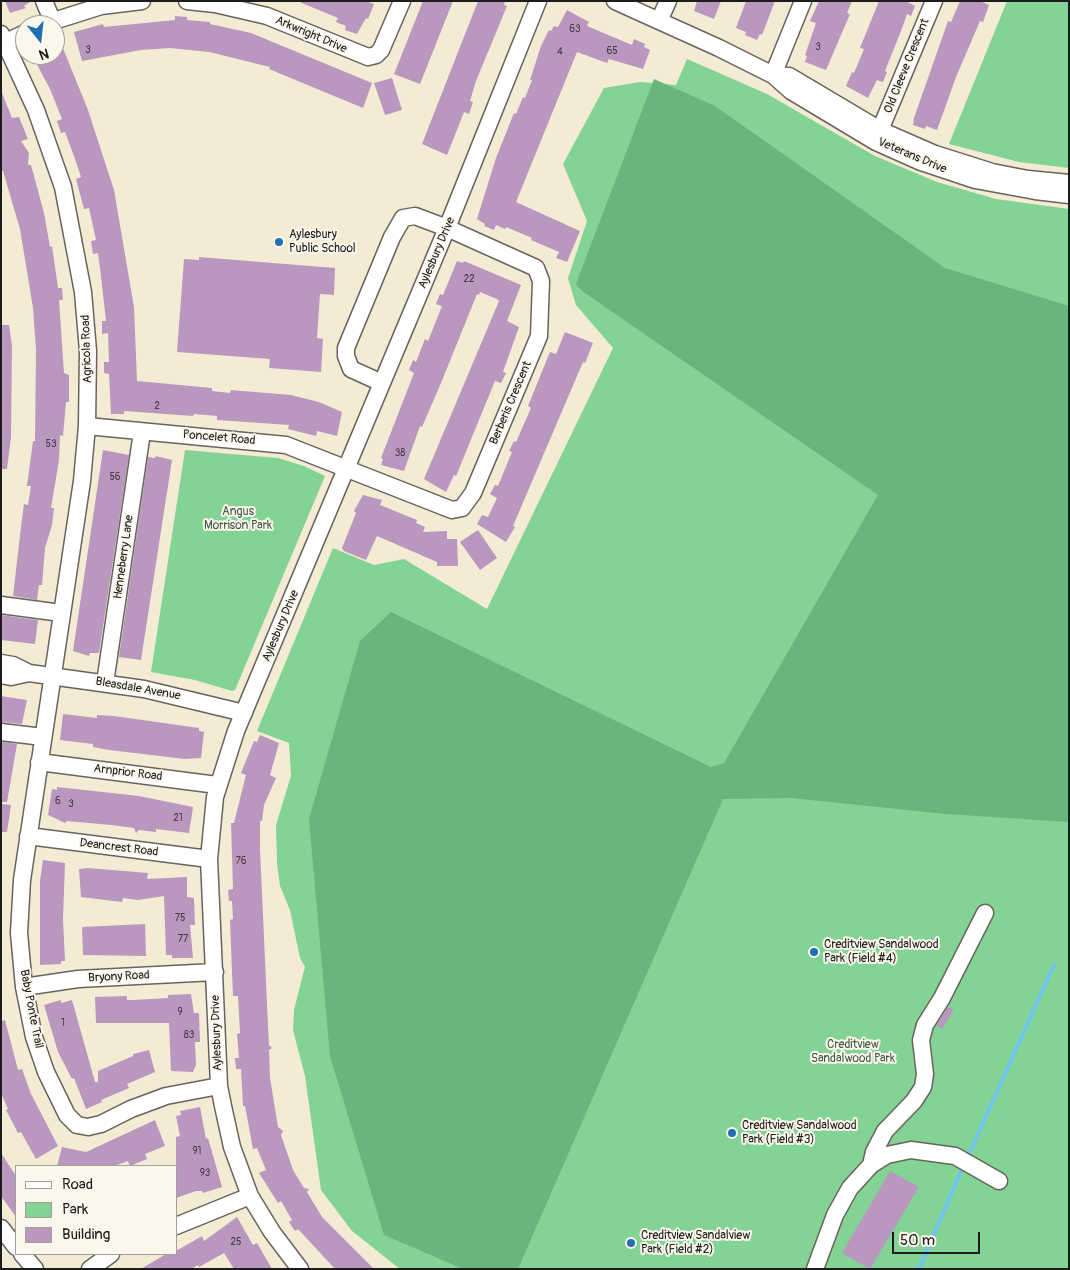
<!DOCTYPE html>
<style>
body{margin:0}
#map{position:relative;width:1070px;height:1270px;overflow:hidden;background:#f4ebd5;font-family:Pangolin,sans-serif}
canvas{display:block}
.frame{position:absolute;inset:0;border:2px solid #1c1c1c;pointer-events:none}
.legend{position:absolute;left:15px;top:1165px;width:162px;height:90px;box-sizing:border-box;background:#fbf7ec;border:1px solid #a29f99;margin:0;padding:6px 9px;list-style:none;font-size:15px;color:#1c1c1c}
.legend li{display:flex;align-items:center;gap:10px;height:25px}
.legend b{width:25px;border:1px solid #a29f99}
.north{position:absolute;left:15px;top:15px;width:50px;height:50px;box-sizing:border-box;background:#fbf7ec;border:1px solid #a29f99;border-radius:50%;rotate:164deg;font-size:14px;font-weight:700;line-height:20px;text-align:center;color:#1c1c1c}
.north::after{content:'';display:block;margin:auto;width:18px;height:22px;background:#1f6fb2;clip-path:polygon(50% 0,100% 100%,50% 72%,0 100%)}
.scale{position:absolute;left:892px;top:1232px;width:88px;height:22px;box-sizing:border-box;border:2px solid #1c1c1c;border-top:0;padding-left:6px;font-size:15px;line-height:18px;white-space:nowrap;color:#1c1c1c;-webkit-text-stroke:4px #fbf7ec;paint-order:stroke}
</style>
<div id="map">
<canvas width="1070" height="1270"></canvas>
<div class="frame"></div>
<ul class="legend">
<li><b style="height:6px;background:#fff"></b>Road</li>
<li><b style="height:14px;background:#82d394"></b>Park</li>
<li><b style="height:14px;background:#ba97be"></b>Building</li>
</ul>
<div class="north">N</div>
<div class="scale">50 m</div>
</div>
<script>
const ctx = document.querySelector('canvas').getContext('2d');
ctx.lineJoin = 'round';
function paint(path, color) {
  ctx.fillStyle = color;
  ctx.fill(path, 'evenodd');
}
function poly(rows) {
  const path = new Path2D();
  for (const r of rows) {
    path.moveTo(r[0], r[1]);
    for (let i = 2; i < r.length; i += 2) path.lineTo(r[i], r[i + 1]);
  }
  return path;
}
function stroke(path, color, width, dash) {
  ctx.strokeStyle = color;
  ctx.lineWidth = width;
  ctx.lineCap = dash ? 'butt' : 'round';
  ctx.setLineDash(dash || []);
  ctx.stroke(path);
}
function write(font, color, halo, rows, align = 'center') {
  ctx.font = font + ' Pangolin,sans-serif';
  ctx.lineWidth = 4;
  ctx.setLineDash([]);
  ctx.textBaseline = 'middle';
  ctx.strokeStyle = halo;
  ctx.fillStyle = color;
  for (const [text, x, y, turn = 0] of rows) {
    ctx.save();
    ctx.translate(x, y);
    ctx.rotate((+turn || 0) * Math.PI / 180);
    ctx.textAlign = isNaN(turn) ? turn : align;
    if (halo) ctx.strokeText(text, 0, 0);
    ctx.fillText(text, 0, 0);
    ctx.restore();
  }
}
paint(poly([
 [1007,1,1069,1,1069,168,1019,162,949,144],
 [687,59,767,94,875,156,937,182,996,199,1069,209,1069,1269,400,1269,352,1231,321,1190,305,1076,293,1030,294,1010,305,967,300,958,290,910,280,886,277,863,276,825,291,776,289,743,257,731,333,548,374,565,404,559,487,609,613,348,576,305,568,278,587,221,563,164,604,88,640,82,676,85],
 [185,450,278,458,304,466,325,476,235,690,232,691,195,680,151,672]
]), '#82d394');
paint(poly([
 [654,79,715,106,945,268,1069,306,1069,822,946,814,791,798,723,799,518,1269,463,1269,384,1235,330,1056,309,819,360,641,391,612,711,767,724,763,878,495,582,291,576,284]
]), '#69b57e');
stroke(poly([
 [969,1154,1054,965],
 [919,1269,962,1169]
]), '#70c3ec', 4);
paint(poly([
 [5,1,32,1,24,6,26,8,10,13],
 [297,1,366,1,374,4,368,19,366,18,357,34,345,30,346,26,336,22,338,18],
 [423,1,453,1,420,84,394,74],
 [478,1,505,1,504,5,507,6,476,81,470,101,473,102,469,114,464,112,447,155,422,144],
 [697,1,721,1,714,19,694,11],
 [746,1,775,1,762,35,760,34,757,40,745,35,746,32,736,28],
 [819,1,852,1,847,13,850,14,826,70,805,62,807,56,805,55,816,23,810,21],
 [879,1,906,1,915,6,911,16,907,14,901,31,885,71,887,72,883,82,877,80,868,98,846,86,852,72,854,73,864,49,860,48],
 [960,1,980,1,989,5,983,22,980,21,956,77,937,130,926,126,925,129,913,125,914,118,948,21,951,22],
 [567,10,589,22,587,26,632,45,634,39,645,44,644,47,650,50,643,69,609,59,607,63,577,52,516,202,580,231,567,262,556,258,559,252,531,240,532,238,506,227,505,229,496,225,494,230,484,226,485,224,477,219,496,158,514,113,516,114,523,97,525,98,532,80,530,80,541,46,549,30,551,31,554,26,558,27],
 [175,16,187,17,187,20,210,22,210,24,251,33,372,83,363,108,269,69,270,67,209,52,170,48,141,50,82,61,74,32,103,24,104,27,175,20],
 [56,31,88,110,114,190,134,307,137,381,212,388,212,391,230,393,231,390,291,395,319,402,342,412,337,436,317,431,316,436,288,429,289,425,217,420,217,416,194,414,193,416,124,411,124,414,111,414,109,374,104,373,104,362,109,362,108,333,102,334,102,321,106,321,100,268,98,253,93,254,91,241,96,240,89,208,84,209,76,179,81,177,74,156,65,132,61,133,57,121,62,119,50,89,32,55,55,55],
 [392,78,402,110,385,115,374,83],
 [2,93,12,118,19,117,28,139,21,141,29,153,28,165,31,165,44,213,50,247,52,246,58,288,62,288,63,300,59,300,64,373,69,375,69,402,66,402,63,436,60,435,59,460,51,508,54,508,52,525,45,548,42,585,39,585,37,600,13,596,21,527,24,504,28,505,31,486,27,486,33,441,35,441,36,350,33,308,20,229,3,171,1,171],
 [199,257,335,268,334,295,320,294,317,338,323,339,321,372,269,368,270,359,177,352,184,259,199,260],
 [457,261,463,263,464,261,521,285,507,321,519,327,503,372,506,373,501,383,495,381,456,476,454,475,446,492,424,479,499,301,497,299,480,292,479,295,477,294,441,383,422,427,420,426,404,471,381,465,383,459,381,458,414,373,409,370,413,360,416,362,425,339,428,341,442,306,436,304,440,294,443,295],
 [1,325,9,325,12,346,11,437,7,469,1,469],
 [565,332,593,343,585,363,583,362,513,526,515,527,506,542,477,524,482,515,488,517,497,498,490,494,495,485,498,486,512,452,509,451,514,441,516,442,531,408,528,406,550,352,556,354],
 [103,450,129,455,99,653,90,653,89,656,73,651],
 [156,456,172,460,141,660,119,657,148,457,155,458],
 [363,495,382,500,380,505,417,520,416,523,425,527,423,532,447,531,447,539,457,539,458,566,437,566,437,562,377,536,366,560,344,551,342,548,356,513,354,511],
 [478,530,497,558,480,570,460,542],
 [1,615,38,620,35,644,1,640],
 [1,696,27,700,22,724,1,722],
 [63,714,97,718,97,715,114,716,199,728,199,731,204,732,201,758,185,759,109,750,93,747,93,744,60,740],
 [260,735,279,743,270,775,276,778,264,805,262,821,260,821,260,849,268,1026,269,1045,272,1048,269,1050,270,1078,278,1127,283,1131,281,1135,293,1170,304,1188,309,1189,307,1192,322,1217,374,1269,335,1269,298,1229,295,1231,289,1222,292,1220,281,1201,278,1203,259,1173,266,1170,257,1148,253,1149,245,1106,243,1106,241,1069,236,1069,235,1058,239,1058,237,1034,240,1033,238,996,233,996,232,972,230,920,233,919,232,901,229,901,228,890,233,889,231,823,234,823,246,775,241,773,254,741,257,742],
 [4,742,17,744,7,802,1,802,1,743],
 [57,787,139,796,193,807,189,833,156,829,156,832,139,830,136,833,134,828,111,825,67,821,65,823,48,815,52,789,57,790],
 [1,804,11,805,7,832,1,832],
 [43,860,65,863,63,919,65,961,61,961,61,964,40,965,40,881],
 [88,868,148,873,147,879,187,877,187,897,194,898,195,925,190,925,193,958,172,958,172,955,166,955,164,896,138,900,123,898,122,902,81,897,79,869],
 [145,924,146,956,83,955,82,927],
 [191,994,194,1013,199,1013,200,1042,195,1042,196,1065,193,1072,171,1071,169,1023,96,1023,95,997,127,996,127,1000,133,1000,168,998,168,995],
 [61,1000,61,1003,72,1000,95,1082,98,1082,98,1071,133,1056,133,1054,149,1050,155,1072,127,1084,129,1088,101,1100,102,1102,86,1109,74,1078,72,1079,58,1052,44,1005],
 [948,1007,954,1010,942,1029,937,1025],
 [5,1020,18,1070,22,1069,31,1094,58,1146,36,1159,21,1132,18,1133,6,1110,8,1109,1,1093,1,1021],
 [200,1107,206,1139,208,1138,222,1187,203,1193,202,1191,196,1191,176,1198,176,1137,180,1136,176,1116,181,1115,180,1111],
 [155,1120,165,1146,145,1154,147,1159,130,1166,128,1161,114,1166,57,1166,62,1147,86,1152],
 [1,1153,16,1176,16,1217,1,1196],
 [890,1171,919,1187,870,1269,842,1253],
 [237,1217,253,1245,257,1243,272,1269,234,1269,224,1253,199,1267,198,1265,191,1269,141,1269,166,1254,176,1254,176,1251,202,1236,204,1241]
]), '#ba97be');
const minor = poly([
 [44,1,52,20],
 [187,1,215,4,267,16,368,57,376,55,381,50,402,1],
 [615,1,719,48,773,75,791,91,876,142,921,162,975,180,1035,191,1069,195],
 [659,21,668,1],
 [41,25,101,6,142,1],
 [1,34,36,110,63,187,83,292,88,351,87,426,82,481,22,880,19,933,24,987,34,1037,46,1072,67,1115,77,1125,88,1127,101,1124,131,1109,166,1096,219,1086],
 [6,42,25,33],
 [773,75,803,1],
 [775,75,789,76,880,130,935,154,992,172,1028,179,1069,183],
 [880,130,934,1],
 [87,426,286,445,452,510,462,508,473,493,539,336,541,281,536,268,447,228,415,216,403,218,392,237,346,348,346,356,351,369,382,383],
 [1,605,61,613],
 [1,663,13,665,29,673],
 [1,675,11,677,29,673,144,689,244,713],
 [105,683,142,432],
 [1,732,43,737],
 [39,762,217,785],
 [28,836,209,859],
 [24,987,78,979,215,972],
 [871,1165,874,1152,885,1131,914,1101,923,1087,925,1074,921,1040,925,1025,942,998,985,913],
 [176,1226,250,1196],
 [1,1228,16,1247],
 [22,1254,35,1269],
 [90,1269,111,1254],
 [300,1269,272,1232,250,1196,232,1147,223,1106,219,1086,209,859,215,797,236,731,447,228,538,1],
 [815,1269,835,1215,850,1188,871,1165,887,1155,911,1150,955,1156,999,1181]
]);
stroke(minor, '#68645d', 19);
stroke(minor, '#fff', 16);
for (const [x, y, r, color] of [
 [279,242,5,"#1f6fb2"],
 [814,952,5,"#1f6fb2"],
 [732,1133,5,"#1f6fb2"],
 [631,1243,5,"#1f6fb2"]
]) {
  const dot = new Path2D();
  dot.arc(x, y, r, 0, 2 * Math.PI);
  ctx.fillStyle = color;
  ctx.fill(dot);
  stroke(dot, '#fbf7ec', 2);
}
write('10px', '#443b44', null, [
 ["63",575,29],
 ["3",818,47],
 ["3",88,50],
 ["65",612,51],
 ["4",560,52],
 ["22",469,279],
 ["2",157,406],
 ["53",51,444],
 ["38",400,453],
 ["56",115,477],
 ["6",58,801],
 ["3",71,804],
 ["21",178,818],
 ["76",241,861],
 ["75",180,918],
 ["77",183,939],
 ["9",180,1012],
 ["1",63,1023],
 ["83",189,1035],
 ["91",197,1151],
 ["93",205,1173],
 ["25",236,1242]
]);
write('12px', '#1c1c1c', '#fbf7ec', [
 ["Arkwright Drive",311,35,23],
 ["Old Cleeve Crescent",907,66,-68],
 ["Veterans Drive",912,156,23],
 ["Aylesbury Drive",437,253,-67],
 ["Agricola Road",87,349,-92],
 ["Berberis Crescent",511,403,-67],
 ["Poncelet Road",219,438,5],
 ["Henneberry Lane",124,557,-82],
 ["Aylesbury Drive",281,626,-67],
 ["Bleasdale Avenue",138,689,10],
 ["Arnprior Road",128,773,7],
 ["Deancrest Road",119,848,7],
 ["Bryony Road",119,977,-3],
 ["Baby Ponte Trail",31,1009,79],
 ["Aylesbury Drive",217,1033,-92]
]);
write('12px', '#1c1c1c', '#fbf7ec', [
 ["Aylesbury",289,235],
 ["Public School",289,249],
 ["Creditview Sandalwood",824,945],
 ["Park (Field #4)",824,959],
 ["Creditview Sandalwood",742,1126],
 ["Park (Field #3)",742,1140],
 ["Creditview Sandalview",641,1236],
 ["Park (Field #2)",641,1250]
], 'left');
write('12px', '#405c46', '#fbf7ec', [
 ["Angus",238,512],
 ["Morrison Park",238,526],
 ["Creditview",853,1045],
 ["Sandalwood Park",853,1059]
]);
</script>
